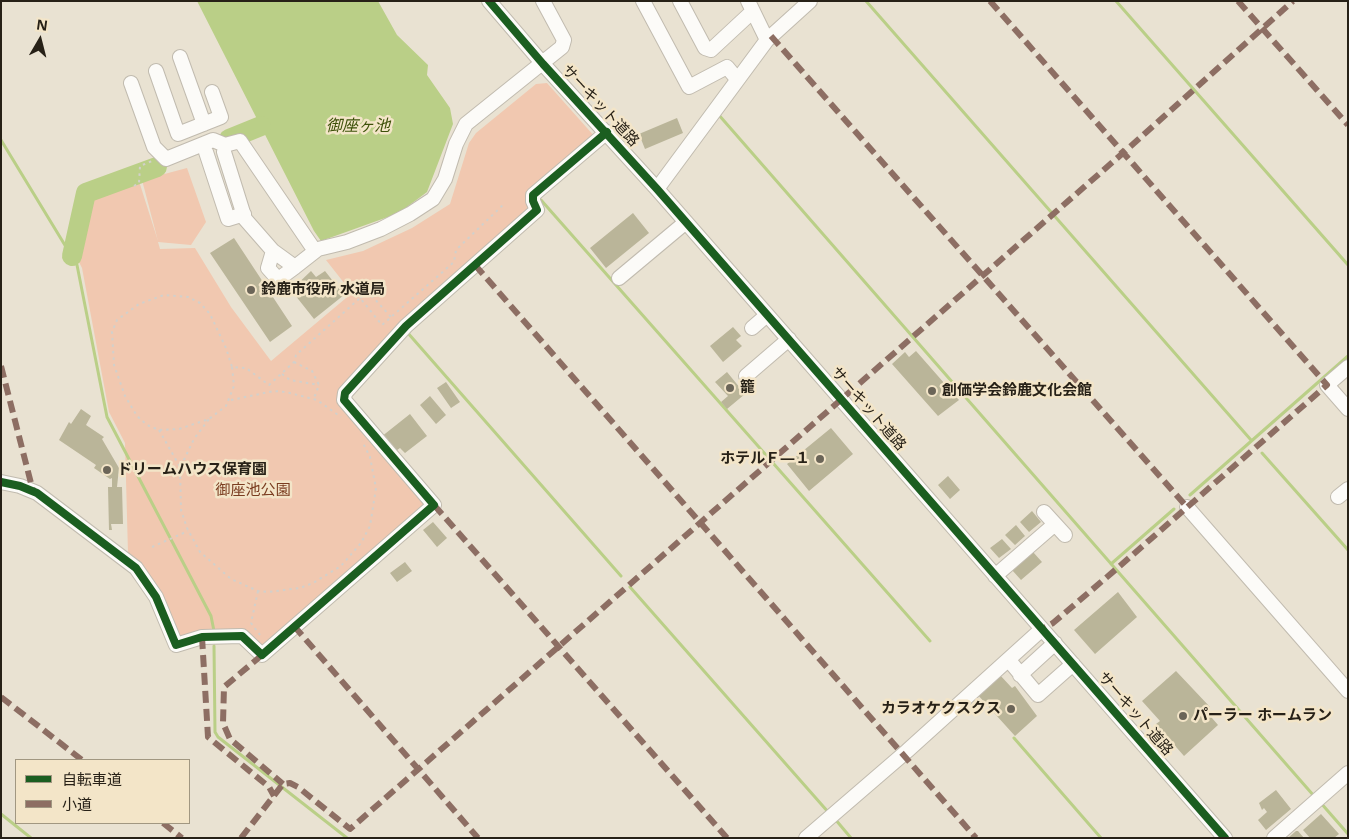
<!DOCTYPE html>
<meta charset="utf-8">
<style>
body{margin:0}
#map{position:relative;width:1349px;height:839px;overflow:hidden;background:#e9e2d2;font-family:"Open Sans","Noto Sans JP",sans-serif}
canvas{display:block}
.frame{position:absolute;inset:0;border:2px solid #272117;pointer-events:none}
.legend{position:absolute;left:15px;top:759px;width:175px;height:65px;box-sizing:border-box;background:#f3e5c8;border:1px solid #a19781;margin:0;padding:6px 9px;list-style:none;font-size:15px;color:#272117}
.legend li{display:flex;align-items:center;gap:10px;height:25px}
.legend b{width:25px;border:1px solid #a19781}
.north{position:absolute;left:15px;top:15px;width:50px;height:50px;-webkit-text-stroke:4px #f3e5c8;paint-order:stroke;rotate:8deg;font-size:14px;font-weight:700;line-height:20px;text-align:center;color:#272117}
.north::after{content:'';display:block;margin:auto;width:18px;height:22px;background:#272117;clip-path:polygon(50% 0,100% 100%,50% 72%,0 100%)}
</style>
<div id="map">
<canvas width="1349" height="839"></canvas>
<div class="frame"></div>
<ul class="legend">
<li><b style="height:6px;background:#1b5e20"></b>自転車道</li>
<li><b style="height:6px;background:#8d6e63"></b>小道</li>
</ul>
<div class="north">N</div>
</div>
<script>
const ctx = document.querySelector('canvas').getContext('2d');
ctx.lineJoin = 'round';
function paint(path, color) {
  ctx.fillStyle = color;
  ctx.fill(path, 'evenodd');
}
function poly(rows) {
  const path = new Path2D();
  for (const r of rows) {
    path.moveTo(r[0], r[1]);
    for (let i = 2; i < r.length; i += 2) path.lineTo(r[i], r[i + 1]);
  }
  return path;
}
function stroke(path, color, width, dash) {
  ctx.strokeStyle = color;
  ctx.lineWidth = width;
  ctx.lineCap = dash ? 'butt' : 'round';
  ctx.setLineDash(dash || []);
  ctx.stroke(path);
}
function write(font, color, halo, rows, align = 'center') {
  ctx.font = font + ' "Open Sans","Noto Sans JP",sans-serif';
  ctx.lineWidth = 5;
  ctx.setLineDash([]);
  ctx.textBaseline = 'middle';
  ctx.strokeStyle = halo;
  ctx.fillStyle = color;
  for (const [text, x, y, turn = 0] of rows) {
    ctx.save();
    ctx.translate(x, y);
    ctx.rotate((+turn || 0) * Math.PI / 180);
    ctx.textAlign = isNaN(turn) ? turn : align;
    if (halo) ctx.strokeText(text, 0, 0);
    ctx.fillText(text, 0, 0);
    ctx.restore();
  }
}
paint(poly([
 [547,83,595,137,531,206,341,390,427,500,426,508,264,649,249,634,182,638,178,635,149,575,128,553,125,443,109,412,82,268,75,254,80,250,79,240,89,195,138,178,158,241,142,180,187,168,206,222,191,245,158,242,160,249,195,248,231,307,271,361,352,293,326,260,363,251,412,228,450,204,469,143,476,133,536,84]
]), '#f1c8b0');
paint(poly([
 [197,1,378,1,397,35,428,65,427,75,450,108,453,124,427,192,399,213,321,241,314,231]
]), '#bacf87');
stroke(poly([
 [866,1,1251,440],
 [1116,1,1348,265],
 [718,114,1314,796],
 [1,140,77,265,107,417,211,616,214,631],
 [541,200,930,641],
 [407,332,621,576],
 [1262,453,1348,550],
 [1190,495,1348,356],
 [1111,564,1174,509],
 [630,587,829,813],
 [214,646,215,732,218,737,347,838],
 [1014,738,1101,838],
 [1320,802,1348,834],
 [1,814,31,838],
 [835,819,851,838]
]), '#bacf87', 3);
stroke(poly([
 [229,139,261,126],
 [72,256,86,193,157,167]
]), '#bacf87', 20);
paint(poly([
 [677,118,683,133,645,149,639,134],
 [633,213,649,233,606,268,590,248],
 [234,238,292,326,270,342,210,253],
 [311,271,316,277,325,271,344,295,314,319,291,290],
 [733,327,741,336,736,340,742,346,723,362,710,346],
 [916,351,959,400,938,416,892,364,905,352,909,357],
 [727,372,745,394,727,409,721,402,728,396,715,382],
 [446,382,460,402,451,408,437,388],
 [430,396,446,415,436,424,420,405],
 [81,409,91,416,86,425,104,437,102,439,119,468,117,487,122,487,123,524,111,524,112,530,109,530,108,487,112,487,112,478,110,479,94,468,96,465,59,440,69,422,71,424],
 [410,414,427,436,405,453,400,448,393,453,381,437],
 [831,428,853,454,809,491,787,464],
 [948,476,960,490,950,499,938,485],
 [1032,511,1041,522,1029,532,1020,522],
 [433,522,447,538,437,547,423,530],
 [1016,525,1025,536,1015,545,1005,535],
 [1002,539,1011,549,999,558,990,548],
 [1033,552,1042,562,1021,580,1012,570],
 [405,562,412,571,397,582,390,573],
 [1118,592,1137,617,1095,654,1074,630],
 [1176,671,1210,707,1206,711,1218,725,1184,756,1156,724,1160,721,1142,701],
 [999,674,1012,688,1015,686,1037,716,1015,736,977,694],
 [1276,790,1291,809,1266,830,1258,820,1267,812,1264,808,1262,810,1259,803],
 [1321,814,1339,834,1334,838,1310,838,1303,830],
 [1296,831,1298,831,1304,838,1288,838]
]), '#bab599');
const minor = poly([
 [489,1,543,64,657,189,1225,838],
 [643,1,689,87,727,67,737,79],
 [680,1,705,48,711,50,753,11],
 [748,1,767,40],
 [180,57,204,124],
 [156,71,178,134,221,117,212,92],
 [131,83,154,147,166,159,213,140,225,145,240,141,315,251],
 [206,152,228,219,244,214],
 [224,152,245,219,273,251,295,267,318,249,347,242,381,229,410,214,433,199,445,179,456,144,466,124,562,47,564,40,543,1],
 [657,189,767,40,810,1],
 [273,251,268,268,276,277,280,278,295,267],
 [619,278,686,222],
 [752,328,767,315],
 [1348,367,1327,385,1348,409],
 [746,376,789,339],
 [1,482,20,486,37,493,136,568,156,597,176,645,202,637,242,636,262,655,434,505,344,400,345,393,406,326,537,210,533,201,533,195,607,132],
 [1338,497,1348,489],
 [1187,507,1348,691],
 [1044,512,1065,535],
 [995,576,1055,524],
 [1012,664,1038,695,1073,664],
 [1020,675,1055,643],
 [806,838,907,751,1042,629],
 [1274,838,1348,773]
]);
stroke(minor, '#c1bbaf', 16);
stroke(poly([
 [134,186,139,183,140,166,152,161],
 [360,298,367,294,371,295,391,317],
 [294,362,312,371,319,385,314,398],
 [232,367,234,386,226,406,209,419,179,429,159,430,147,425,137,416,125,396,114,365,112,332,117,320,139,304,164,295,188,297,200,303,210,314,226,348,232,367,246,368,269,385,294,362,296,355,360,298,382,325,454,262,456,250,503,205],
 [282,374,290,380,319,385],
 [231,400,274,391,286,392,317,400,341,417],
 [159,430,180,467,181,510,187,528,200,552,231,579,258,591,268,592,300,588,313,583,341,566,361,543,370,526,376,488,370,457,362,441],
 [181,466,194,439,209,419],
 [152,547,188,531],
 [258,591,251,623,260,635]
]), '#d2d0cb', 2, [2.5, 4]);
stroke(minor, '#fcfbf8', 14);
stroke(poly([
 [990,1,1327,385,1121,565,1053,623,1042,629],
 [1238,1,1348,125],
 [771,36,1187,507],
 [475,265,976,838],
 [1,366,33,491],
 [434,505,727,838],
 [294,626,478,838],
 [202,637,208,737,269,787,274,796],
 [262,655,224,687,223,723,230,739,283,784],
 [1,697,82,760],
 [163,823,182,838],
 [241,838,283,784,290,783,298,787,350,829,1123,153,1293,1]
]), '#8d6e63', 6, [12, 6]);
stroke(poly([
 [489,1,543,64,657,189,1225,838],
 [1,482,20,486,37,493,136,568,156,597,176,645,202,637,242,636,262,655,434,505,344,400,345,393,406,326,537,210,533,201,533,195,607,132]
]), '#1b5e20', 8);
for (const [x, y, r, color] of [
 [251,290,5,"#6b6558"],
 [730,388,5,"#6b6558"],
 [932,391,5,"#6b6558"],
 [820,459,5,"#6b6558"],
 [107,470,5,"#6b6558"],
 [1011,709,5,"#6b6558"],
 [1183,716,5,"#6b6558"]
]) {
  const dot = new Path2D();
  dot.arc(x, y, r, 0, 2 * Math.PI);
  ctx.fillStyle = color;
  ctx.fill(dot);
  stroke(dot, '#f3e5c8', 2);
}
write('15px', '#272117', '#f3e5c8', [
 ["サーキット道路",600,106,47],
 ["サーキット道路",868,409,49],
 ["サーキット道路",1135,714,49]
]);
write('bold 15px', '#272117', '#f3e5c8', [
 ["鈴鹿市役所 水道局",261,290],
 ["籠",740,388],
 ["創価学会鈴鹿文化会館",942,391],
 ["ホテルＦ―１",810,459,"right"],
 ["ドリームハウス保育園",117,470],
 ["カラオケクスクス",1001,709,"right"],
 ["パーラー ホームラン",1193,716]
], 'left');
write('15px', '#7b3d20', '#f3e5c8', [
 ["御座池公園",253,491]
]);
write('italic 16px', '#3d5109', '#f3e5c8', [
 ["御座ヶ池",358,126]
]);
</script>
